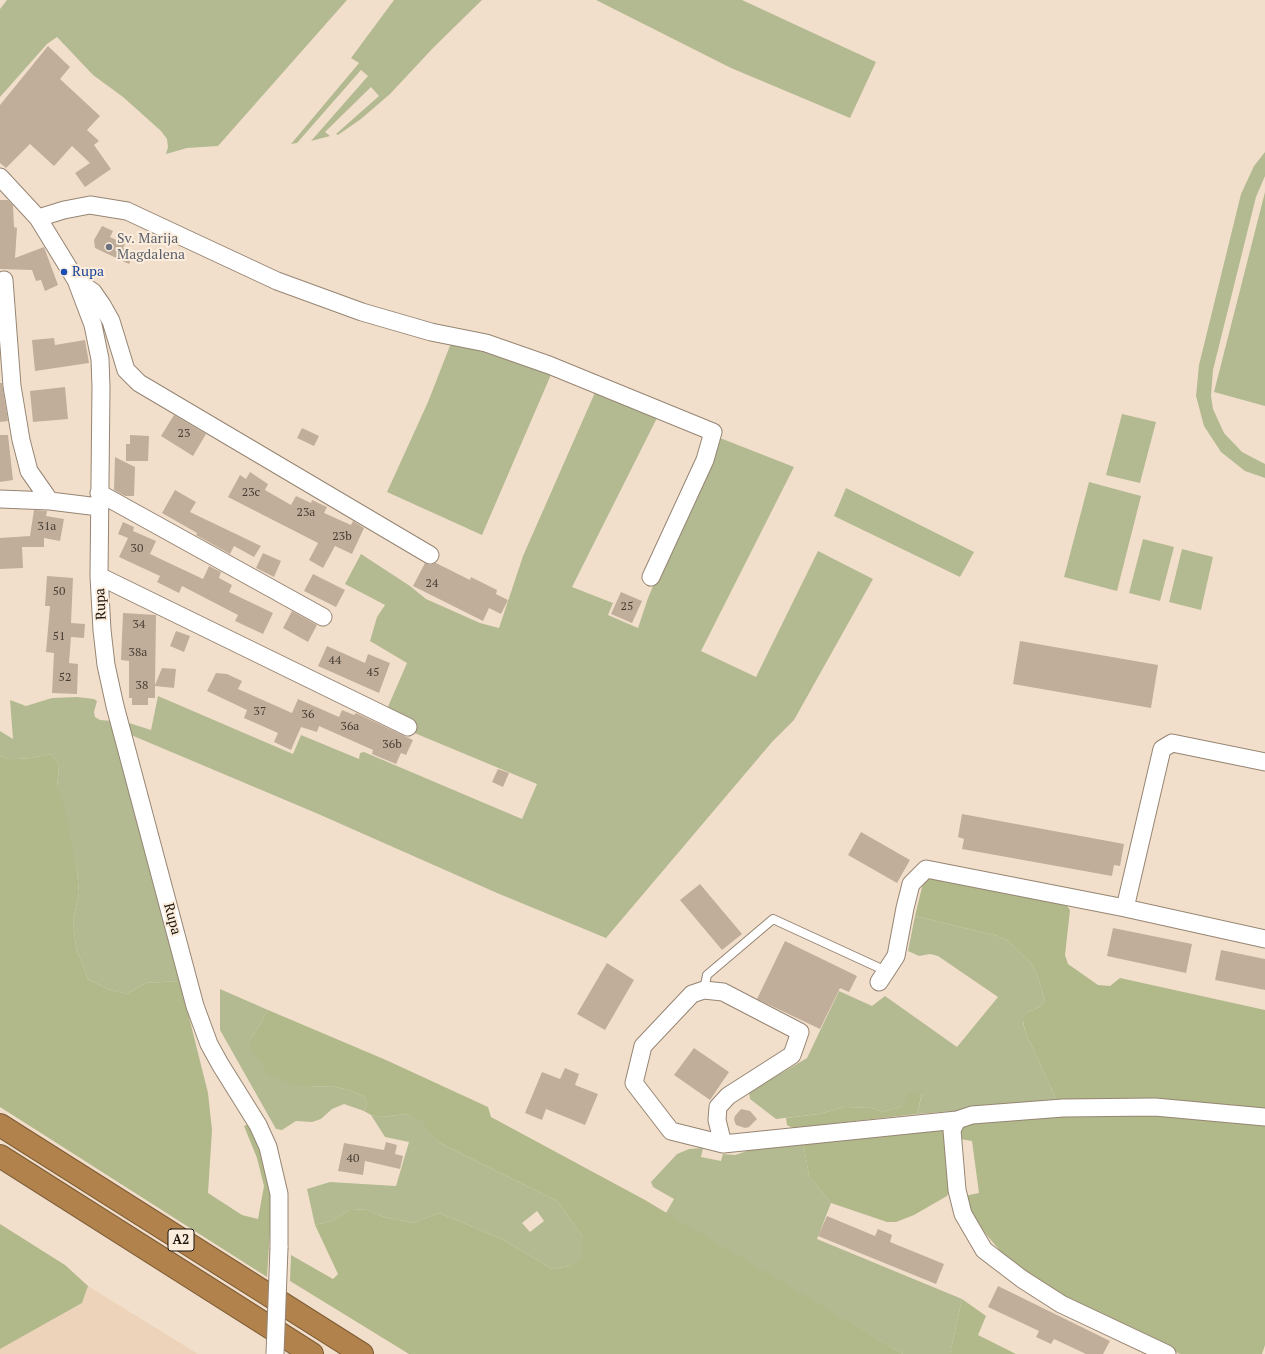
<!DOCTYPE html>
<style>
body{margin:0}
canvas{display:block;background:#f2dfcb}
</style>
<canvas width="1265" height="1354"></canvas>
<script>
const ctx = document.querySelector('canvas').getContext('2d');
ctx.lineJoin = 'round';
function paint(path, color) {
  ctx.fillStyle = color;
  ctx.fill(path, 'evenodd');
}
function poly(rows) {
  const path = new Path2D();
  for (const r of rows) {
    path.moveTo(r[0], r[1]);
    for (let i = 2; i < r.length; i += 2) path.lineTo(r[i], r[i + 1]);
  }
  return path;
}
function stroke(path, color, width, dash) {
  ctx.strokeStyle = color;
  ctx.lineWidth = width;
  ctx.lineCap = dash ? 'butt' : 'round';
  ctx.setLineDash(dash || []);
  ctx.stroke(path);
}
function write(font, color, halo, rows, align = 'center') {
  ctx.font = font + ' "PT Serif",serif';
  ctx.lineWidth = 4;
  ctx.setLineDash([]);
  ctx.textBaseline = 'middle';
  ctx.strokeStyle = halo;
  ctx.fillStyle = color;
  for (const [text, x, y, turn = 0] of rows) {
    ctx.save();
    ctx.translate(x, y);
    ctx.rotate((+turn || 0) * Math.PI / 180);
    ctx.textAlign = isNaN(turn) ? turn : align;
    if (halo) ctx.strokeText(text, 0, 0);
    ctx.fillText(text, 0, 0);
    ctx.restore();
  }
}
paint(poly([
 [88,1286,198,1354,0,1354,0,1349,82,1303]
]), '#ecd3ba');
paint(poly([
 [7,0,347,0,218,146,187,148,166,154,168,147,167,139,161,131,123,97,93,75,57,37,47,44,0,97,0,9],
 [394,0,482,0,434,47,390,94,361,119,338,135,336,134,379,96,371,87,325,132,330,136,311,141,368,76,361,70,297,143,291,144,359,63,351,58],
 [596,0,742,0,876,62,850,118,731,68],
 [1265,152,1265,176,1256,197,1213,370,1211,396,1213,409,1224,433,1242,452,1265,464,1265,478,1245,471,1221,452,1204,426,1196,396,1199,365,1241,194,1254,166],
 [1265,192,1265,406,1214,392],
 [453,338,553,370,482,535,387,492,428,402],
 [597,388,659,414,572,587,613,603,608,615,638,628,648,598,713,445,720,438,794,467,701,651,756,677,818,551,873,579,794,720,772,742,606,938,497,893,316,813,131,735,129,723,151,730,158,696,293,754,301,735,359,759,360,753,364,752,522,819,537,784,412,732,416,722,387,709,407,663,370,641,377,617,385,605,345,584,361,554,410,586,426,599,480,623,499,628,523,556],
 [1122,414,1156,422,1140,483,1106,475],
 [1089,482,1141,496,1117,591,1064,577],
 [846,488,974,552,960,577,834,516],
 [1143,539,1174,547,1160,601,1129,593],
 [1182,549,1213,557,1201,610,1169,602],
 [77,697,94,699,97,701,94,712,95,717,100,720,112,721,180,981,146,983,126,994,107,989,88,979,76,948,73,921,79,892,77,871,57,787,59,765,51,754,32,758,16,759,8,759,0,756,0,731,13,739,10,700,26,706,52,698],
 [915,916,998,936,1008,941,1031,963,1036,972,1045,1000,1040,1007,1028,1012,1023,1022,1025,1031,1058,1103,917,1114,922,1094,902,1106,883,1112,871,1108,845,1107,819,1114,776,1119,750,1099,749,1092,807,1058,839,991,872,1006,885,996,957,1047,998,997,938,956,930,954,919,956,908,951],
 [220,989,268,1010,250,1041,308,1087,332,1086,349,1090,365,1097,367,1106,364,1111,344,1104,332,1109,321,1119,312,1122,296,1121,282,1130,276,1129,220,1030],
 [406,1114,424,1122,438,1142,557,1201,583,1237,583,1256,570,1266,552,1269,502,1239,439,1213,413,1223,384,1217,367,1210,351,1209,332,1221,315,1225,307,1189,330,1182,396,1186,409,1142,385,1137,371,1115,381,1117],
 [537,1211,544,1221,530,1232,522,1223],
 [803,1141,809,1176,831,1203,817,1239,962,1299,950,1354,903,1354,674,1219,666,1213,674,1199,653,1187,651,1182,677,1154,689,1149,703,1148,701,1157,721,1161,723,1154,735,1155,747,1151]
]), '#b3ba92');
paint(poly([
 [51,754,59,765,57,787,65,810,77,871,79,892,73,921,76,948,88,979,107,989,126,994,146,983,180,981,208,1093,212,1130,208,1193,242,1215,258,1219,264,1186,257,1158,244,1126,249,1124,263,1149,270,1182,271,1215,267,1277,0,1107,0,756,8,759,16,759,32,758],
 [931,877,1065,903,1070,910,1065,955,1068,964,1098,985,1110,986,1120,978,1265,1010,1265,1111,1058,1103,1025,1031,1023,1021,1028,1012,1040,1007,1045,1000,1036,972,1031,963,1008,941,998,936,915,916,923,883],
 [268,1010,386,1060,488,1107,491,1117,645,1200,903,1354,409,1354,290,1281,291,1255,333,1279,338,1274,315,1225,332,1221,351,1209,367,1210,384,1217,413,1223,439,1213,502,1239,552,1269,570,1266,582,1256,583,1237,557,1201,438,1142,423,1122,406,1114,381,1117,371,1115,364,1111,367,1106,365,1097,349,1090,332,1086,308,1087,293,1085,268,1074,252,1050,250,1041],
 [909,1093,922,1093,917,1114,793,1128,787,1125,786,1118,819,1114,845,1107,871,1108,883,1112,902,1106],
 [1101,1112,1265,1124,1265,1345,1262,1354,1180,1354,1063,1298,1020,1270,1001,1252,985,1233,968,1207,964,1196,979,1193,972,1141,960,1139,961,1126,971,1122],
 [935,1127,944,1132,949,1151,952,1185,947,1196,914,1215,896,1222,887,1222,831,1203,809,1176,803,1141],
 [0,1224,65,1265,88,1286,82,1303,0,1349],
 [962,1299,986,1316,978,1335,1016,1354,950,1354]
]), '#b1b88a');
paint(poly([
 [48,46,70,67,60,79,100,116,87,130,99,141,94,145,111,169,85,187,75,173,90,163,72,146,54,166,30,144,6,168,0,163,0,105],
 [0,200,8,200,13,205,14,227,17,228,15,258,44,247,58,285,45,291,41,280,36,281,32,270,0,269],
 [102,226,113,231,110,237,125,244,123,248,134,252,129,264,95,248,94,240],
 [54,338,55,345,85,340,89,363,35,371,32,340],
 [0,383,2,383,8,421,0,422],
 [65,387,68,419,33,422,30,391],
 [174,415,206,434,193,456,161,436],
 [302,428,319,436,314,446,297,438],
 [0,435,8,435,13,480,0,482],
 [130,435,149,436,148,461,126,461,126,444,130,444],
 [115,457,135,467,134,496,125,496,114,490],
 [250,472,268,484,265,490,291,505,296,496,311,503,312,500,327,507,324,513,351,525,353,521,364,528,352,554,335,546,323,568,309,560,318,543,228,497,240,475,246,479],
 [175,490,196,502,190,512,261,546,254,557,234,546,230,554,196,535,197,533,162,513],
 [34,510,47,511,46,516,64,519,60,541,44,538,44,547,22,547,23,568,0,569,0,538,30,536],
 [123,522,134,527,133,531,156,541,150,554,203,579,209,566,221,572,219,578,232,585,229,592,273,613,263,634,235,621,238,615,182,586,179,593,157,582,160,576,119,557,128,538,118,534],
 [263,553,281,561,274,577,256,568],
 [425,563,430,565,436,563,470,580,471,577,497,590,496,594,508,600,501,614,489,608,483,621,413,586],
 [313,574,345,590,336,607,304,591],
 [47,576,73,578,71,623,85,624,84,638,71,637,69,663,78,664,77,694,52,693,54,653,46,652,50,606,45,606],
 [621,592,642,601,632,623,611,614],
 [292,611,317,625,308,642,283,628],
 [123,613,156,615,155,685,162,668,176,669,174,688,155,686,155,698,148,698,148,705,132,705,132,698,129,698,129,661,121,660],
 [176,631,190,636,184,652,170,646],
 [1020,641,1158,665,1151,708,1013,684],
 [327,646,365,663,368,654,390,663,379,693,318,666],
 [216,673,227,674,242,681,238,689,292,713,298,699,339,717,342,710,354,715,356,713,413,740,406,755,401,753,396,764,372,754,373,750,319,726,317,732,301,727,291,750,274,742,278,733,244,718,247,710,207,691],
 [498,769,509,773,503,787,492,782],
 [962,814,1124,844,1120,866,1114,865,1112,876,962,849,964,839,958,837],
 [861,832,910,860,897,883,848,855],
 [700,884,742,934,722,950,680,900],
 [1113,928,1192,944,1186,973,1107,956],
 [785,941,857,976,849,992,840,988,820,1029,757,999],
 [1221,950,1265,959,1265,990,1215,980],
 [607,963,634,980,605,1030,577,1014],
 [694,1048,729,1072,710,1100,674,1075],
 [565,1068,579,1074,575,1085,598,1094,585,1125,546,1109,542,1120,525,1113,542,1072,560,1079],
 [741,1109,750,1111,757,1119,749,1127,745,1128,736,1125,734,1120,735,1116],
 [386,1142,397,1145,395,1154,403,1156,400,1169,365,1161,363,1175,338,1171,344,1143,384,1150],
 [827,1216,875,1236,878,1229,892,1235,890,1242,944,1264,936,1284,818,1236],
 [998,1286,1110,1341,1103,1354,1086,1354,1054,1339,1051,1344,1036,1337,1039,1331,988,1307]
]), '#c0ae9b');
const service = poly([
 [704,990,707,975,773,919,886,971]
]);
const minor = poly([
 [0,177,38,218,76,280,93,325,100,359,101,387,99,576,102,630,106,665,115,706,195,1006,209,1044,220,1064,258,1125,268,1147,279,1194,279,1248],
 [38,218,64,210,90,205,127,211,277,281,362,312,431,332,486,343,549,365,713,432,705,460,651,577],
 [4,280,12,386,21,440,29,471,50,501],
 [76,280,93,292,102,305,111,321,126,370,139,383,430,555],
 [99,493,323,617],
 [0,499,50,501,99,507],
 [99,576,408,727],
 [1125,908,1265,939],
 [879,982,896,956,905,908,911,884,926,869,1125,908,1162,749,1172,743,1265,762],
 [723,1144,671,1131,634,1083,643,1046,692,994,704,990,723,992,800,1032,792,1055,728,1096,718,1107,717,1120,723,1144,957,1120],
 [1167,1354,1061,1304,1022,1279,984,1250,963,1214,957,1190,952,1130,957,1120,972,1115,1063,1108,1155,1107,1265,1117]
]);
const motorway = poly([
 [0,1125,362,1354],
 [0,1156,312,1354]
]);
stroke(service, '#968573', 10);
stroke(minor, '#968573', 19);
stroke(motorway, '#7d5c37', 24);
stroke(service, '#fff', 8);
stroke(minor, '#fff', 17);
stroke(motorway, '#b1824c', 22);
const minorBridge = poly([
 [275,1354,279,1248]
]);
stroke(minorBridge, '#968573', 19, []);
stroke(minorBridge, '#fff', 17);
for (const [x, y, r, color] of [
 [109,247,4,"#6b7280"],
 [64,272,4,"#1a4fb4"]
]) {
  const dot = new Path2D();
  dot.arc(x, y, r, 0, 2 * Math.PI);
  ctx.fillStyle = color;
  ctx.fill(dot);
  stroke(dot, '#fceddd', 1.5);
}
write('12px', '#463c32', null, [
 ["23",184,434],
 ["23c",251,493],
 ["23a",306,513],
 ["31a",47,527],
 ["23b",342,537],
 ["30",137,549],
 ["24",432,584],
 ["50",59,592],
 ["25",627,607],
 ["34",139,625],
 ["51",59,637],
 ["38a",138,653],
 ["44",335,661],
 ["45",373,673],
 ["52",65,678],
 ["38",142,686],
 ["37",260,712],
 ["36",308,715],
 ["36a",350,727],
 ["36b",392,745],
 ["40",353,1159]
]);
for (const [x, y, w] of [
 [181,1240,26]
]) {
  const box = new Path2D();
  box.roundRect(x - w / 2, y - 11, w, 22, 3);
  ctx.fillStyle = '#fceddd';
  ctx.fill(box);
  stroke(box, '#1d160f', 1);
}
write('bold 13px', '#1d160f', null, [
 ["A2",181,1240]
]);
write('14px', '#5b616d', '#fceddd', [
 ["Sv. Marija",117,239],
 ["Magdalena",117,255]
], 'left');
write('14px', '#164399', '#fceddd', [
 ["Rupa",72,272]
], 'left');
write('14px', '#1d160f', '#fceddd', [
 ["Rupa",101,604,-93],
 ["Rupa",172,919,75]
]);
</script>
